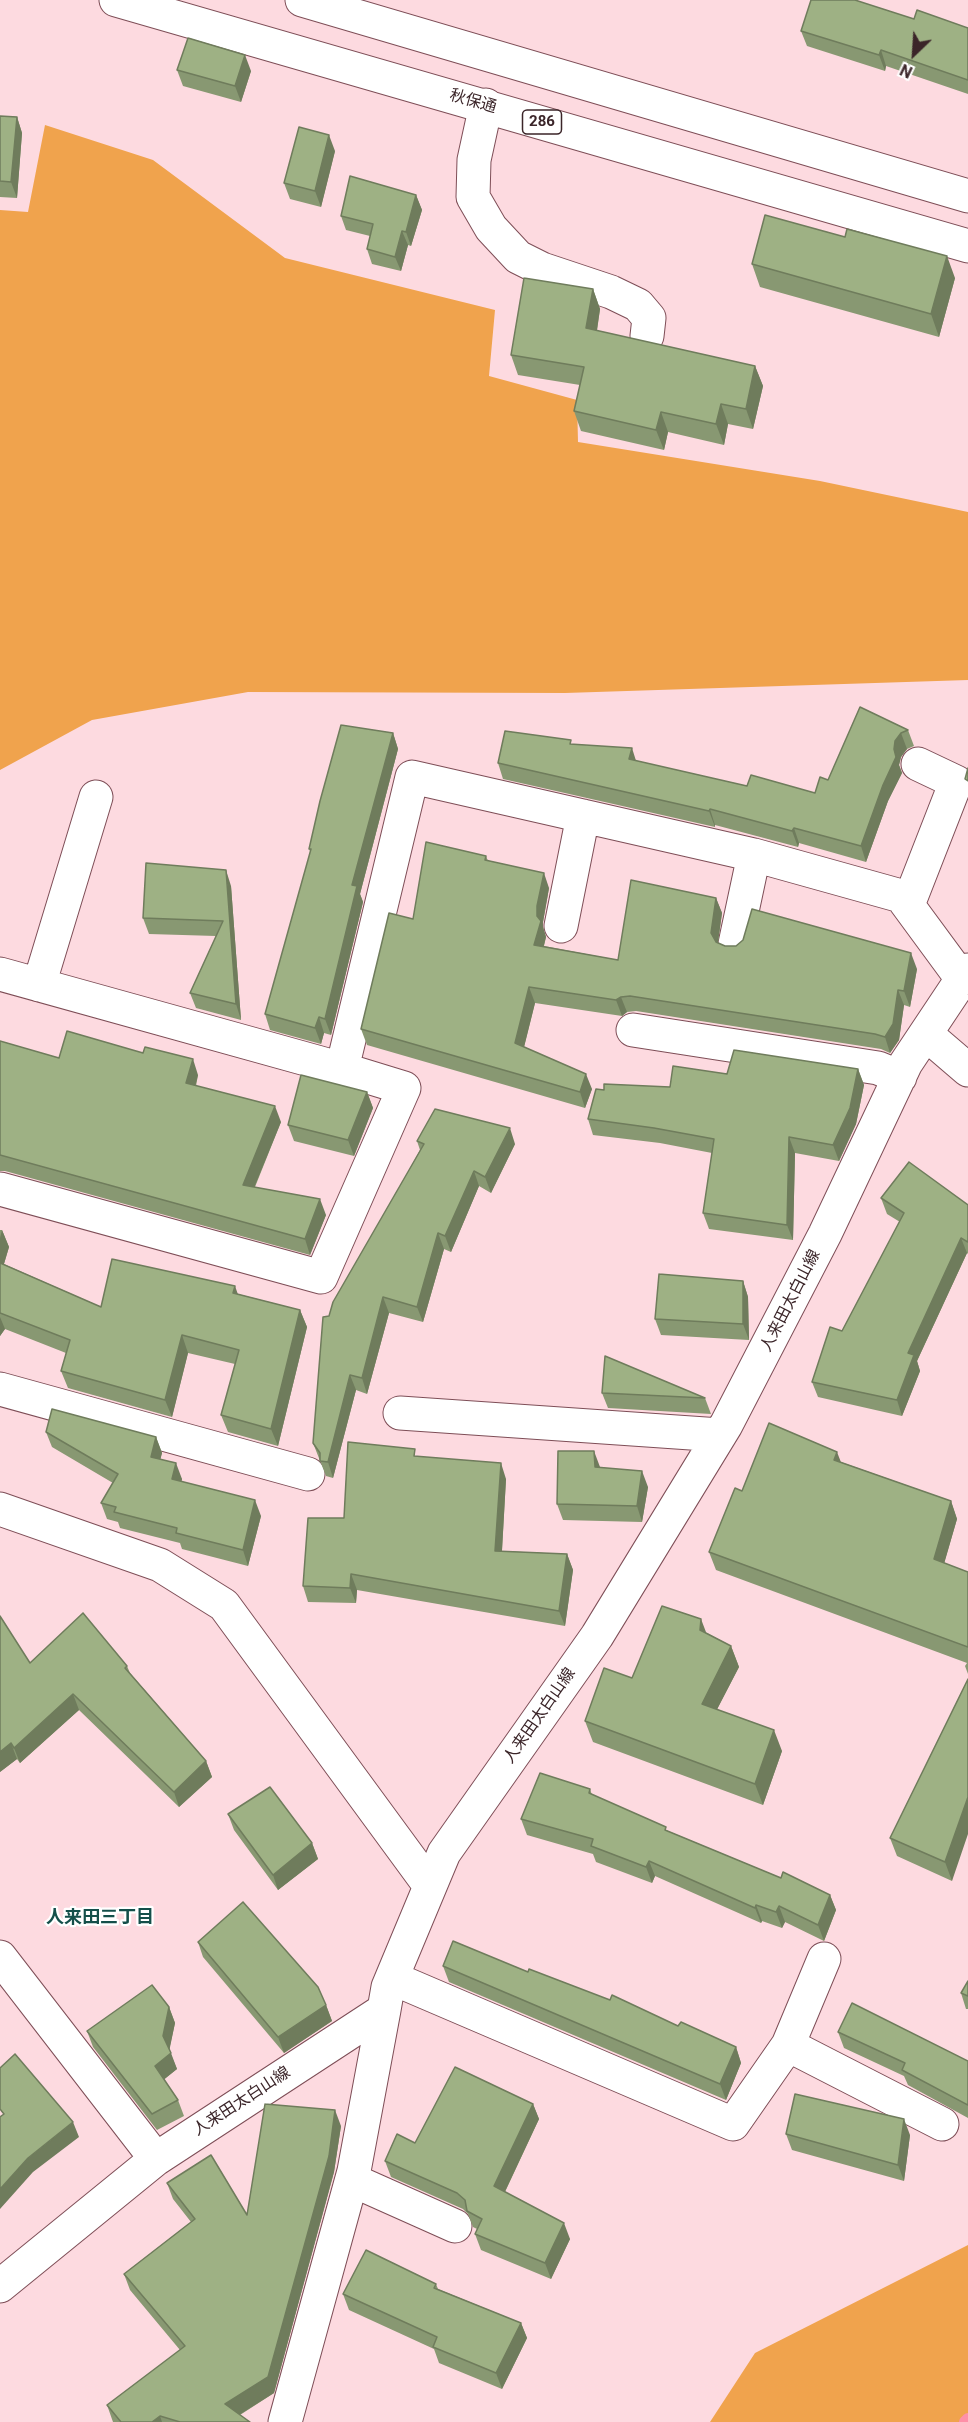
<!DOCTYPE html>
<meta charset="utf-8">
<style>
body{margin:0}
#map{position:relative;width:968px;height:2422px;overflow:hidden;background:#fddae0;font-family:Roboto,sans-serif}
canvas{display:block}
.north{position:absolute;left:884px;top:24px;width:60px;height:60px;-webkit-text-stroke:4px #fff;paint-order:stroke;rotate:205deg;font-size:16px;font-weight:700;line-height:24px;text-align:center;color:#3b2529}
.north::after{content:'';display:block;margin:auto;width:21px;height:27px;background:#3b2529;clip-path:polygon(50% 0,100% 100%,50% 72%,0 100%)}
</style>
<div id="map">
<canvas width="968" height="2422"></canvas>
<div class="north">N</div>
</div>
<script>
const ctx = document.querySelector('canvas').getContext('2d');
ctx.lineJoin = 'round';
function paint(path, color) {
  ctx.fillStyle = color;
  ctx.fill(path, 'evenodd');
}
function poly(rows) {
  const path = new Path2D();
  for (const r of rows) {
    path.moveTo(r[0], r[1]);
    for (let i = 2; i < r.length; i += 2) path.lineTo(r[i], r[i + 1]);
  }
  return path;
}
function stroke(path, color, width, dash) {
  ctx.strokeStyle = color;
  ctx.lineWidth = width;
  ctx.lineCap = dash ? 'butt' : 'round';
  ctx.setLineDash(dash || []);
  ctx.stroke(path);
}
function write(font, color, halo, rows, align = 'center') {
  ctx.font = font + ' Roboto,"Noto Sans JP",sans-serif';
  ctx.lineWidth = 4.5;
  ctx.setLineDash([]);
  ctx.textBaseline = 'middle';
  ctx.strokeStyle = halo;
  ctx.fillStyle = color;
  for (const [text, x, y, turn = 0] of rows) {
    ctx.save();
    ctx.translate(x, y);
    ctx.rotate((+turn || 0) * Math.PI / 180);
    ctx.textAlign = isNaN(turn) ? turn : align;
    if (halo) ctx.strokeText(text, 0, 0);
    ctx.fillText(text, 0, 0);
    ctx.restore();
  }
}
paint(poly([
 [45,125,153,160,285,258,495,310,489,376,577,400,578,442,820,481,968,512,968,680,565,693,248,692,92,720,0,770,0,210,28,212],
 [968,2245,968,2422,710,2422,755,2353]
]), '#f0a34d');
stroke(poly([
 [965,2422,968,2419]
]), '#fe90a8', 12);
const minor = poly([
 [486,105,474,160,473,197,491,228,518,257,542,269,611,292,638,305,649,318,647,336],
 [908,905,956,782,918,764],
 [561,926,583,816],
 [735,944,754,855],
 [0,974,342,1069,404,1088,321,1277,0,1189],
 [39,985,96,797],
 [633,1030,878,1068,900,1077],
 [926,1034,968,1070],
 [342,1069,412,777,754,855,901,896,962,979],
 [0,1389,308,1474],
 [400,1413,720,1435],
 [0,1509,160,1565,224,1605,430,1886],
 [0,1957,156,2159,384,2010,388,1987,444,1853,597,1636,726,1425,825,1234,906,1063,968,970],
 [392,1978,733,2124,788,2045,824,1959],
 [788,2045,942,2124],
 [352,2180,455,2226],
 [0,2286,156,2159],
 [285,2422,354,2171,384,2010]
]);
const highway = poly([
 [116,0,968,246],
 [302,0,968,196]
]);
stroke(minor, '#7e4e57', 35);
stroke(highway, '#7e4e57', 35);
stroke(minor, '#fff', 33);
stroke(highway, '#fff', 33);
paint(poly([
 [914,19,968,28,968,94,886,66,885,71,807,46,801,31],
 [177,70,251,71,241,102,183,86],
 [0,116,17,117,22,133,17,198,0,197],
 [335,151,321,207,290,199,284,183],
 [416,195,422,210,411,246,408,245,401,271,372,264,367,249,370,236,346,230,341,216],
 [752,264,955,278,939,337,760,287],
 [593,289,600,309,597,331,755,366,763,386,753,429,728,424,724,445,668,432,664,450,581,431,574,411,580,385,518,375,511,355],
 [860,707,908,730,914,746,907,749,901,757,899,765,902,773,888,801,866,862,799,843,798,847,715,825,715,827,503,779,498,763,572,744,636,761,747,786,815,793,828,780],
 [393,733,398,749,360,894,363,902,331,1035,324,1033,321,1044,270,1030,265,1014,311,853,309,849],
 [486,856,488,861,549,888,543,922,543,927,546,937,544,946,618,960,716,898,722,913,718,943,725,946,917,969,910,1007,904,1005,899,1040,890,1053,881,1049,636,1011,627,1012,622,1016,535,1003,524,1047,592,1089,585,1108,367,1045,361,1029,413,919],
 [231,886,241,1020,196,1008,190,993,216,936,149,934,143,918],
 [0,1041,59,1058,198,1075,196,1086,281,1122,255,1187,326,1215,310,1255,5,1171,0,1171],
 [858,1069,864,1085,856,1124,839,1161,795,1153,793,1240,709,1229,703,1213,712,1153,660,1143,593,1135,588,1119,604,1090,670,1087,727,1074],
 [367,1092,373,1108,354,1156,294,1141,288,1125],
 [417,1141,515,1144,491,1193,479,1186,451,1252,444,1249,423,1322,389,1313,367,1394,356,1390,333,1478,326,1476,313,1443,329,1316,420,1150],
 [881,1198,968,1205,968,1254,967,1253,917,1361,920,1371,902,1416,818,1397,812,1382,842,1331,900,1222,887,1214],
 [0,1230,2,1230,9,1247,4,1264,101,1307,238,1294,300,1310,307,1327,278,1446,228,1432,221,1415,235,1364,188,1353,172,1417,68,1388,61,1371,66,1353,5,1329,0,1336],
 [743,1281,748,1297,749,1340,661,1335,655,1319],
 [602,1393,705,1398,711,1414,608,1408],
 [46,1432,156,1437,162,1453,160,1459,182,1479,181,1482,261,1516,248,1566,182,1549,180,1543,120,1528,118,1522,107,1519,101,1503,113,1483,52,1447],
 [418,1457,506,1479,502,1551,567,1554,573,1570,565,1626,357,1590,356,1603,308,1602,303,1586,344,1518],
 [841,1462,951,1501,957,1519,944,1563,968,1572,968,1674,965,1666,967,1663,716,1570,709,1552,742,1491],
 [600,1468,648,1487,642,1522,563,1520,557,1504],
 [707,1633,731,1646,739,1667,717,1709,782,1751,763,1805,593,1742,585,1721,632,1678],
 [30,1663,127,1666,130,1673,206,1761,212,1777,179,1807,79,1710,20,1763,17,1759,0,1772],
 [968,1679,952,1881,897,1856,890,1838],
 [590,1789,592,1795,668,1831,781,1878,830,1895,836,1910,824,1941,785,1922,782,1928,762,1921,761,1923,655,1876,652,1883,596,1862,593,1854,527,1835,521,1819],
 [228,1814,312,1843,318,1859,278,1890,234,1830],
 [198,1942,326,2005,332,2021,284,2053,203,1957],
 [443,1966,528,1972,736,2047,741,2063,726,2100,449,1982],
 [968,1981,968,2009,966,2009,961,1993],
 [169,2007,175,2023,169,2050,177,2069,164,2079,178,2100,184,2116,157,2130,93,2047,87,2031],
 [838,2032,968,2061,968,2118,908,2085,904,2076,844,2048],
 [533,2104,539,2119,505,2192,570,2239,551,2279,481,2250,475,2234,477,2229,473,2227,468,2214,463,2209,391,2177,385,2161,415,2143],
 [341,2126,334,2172,274,2393,240,2415,250,2422,113,2422,107,2405,180,2350,130,2290,124,2274,191,2222,173,2199,167,2183,247,2215],
 [786,2134,910,2135,904,2181,792,2150],
 [436,2284,438,2289,521,2323,527,2338,502,2389,439,2363,434,2349,349,2310,343,2294]
]), '#889872');
paint(poly([
 [881,50,886,66,885,71,879,55],
 [245,55,251,71,241,102,235,86],
 [17,117,22,133,17,198,11,182],
 [329,135,335,151,321,207,315,191],
 [416,195,422,210,411,246,406,232],
 [402,231,408,245,401,271,395,257],
 [947,256,955,278,939,337,931,314],
 [593,289,600,309,594,349,586,328],
 [755,366,763,386,753,429,746,409],
 [721,404,728,424,724,445,716,424],
 [661,412,668,432,664,450,656,430],
 [393,733,398,749,360,894,363,902,331,1035,325,1019,352,885],
 [901,733,907,749,901,757,899,765,902,773,888,801,866,862,861,846,894,749,895,741],
 [632,748,637,764,629,759],
 [710,809,715,825,715,827,709,811],
 [794,828,799,843,798,847,792,831],
 [226,870,231,886,241,1020,236,1004],
 [544,873,549,888,543,922,543,927,546,937,540,960,534,945,537,916,537,906],
 [716,898,722,913,717,949,711,933],
 [911,953,917,969,910,1007,904,991],
 [529,987,535,1003,521,1059,515,1043],
 [898,990,904,1005,899,1040,890,1053,885,1037],
 [621,997,627,1012,622,1016,616,1000],
 [319,1017,324,1033,321,1044,315,1028],
 [193,1059,198,1075,192,1099,186,1083],
 [858,1069,864,1085,856,1124,839,1161,833,1145],
 [586,1074,592,1089,585,1108,580,1092],
 [367,1092,373,1108,354,1156,348,1140],
 [275,1106,281,1122,249,1200,243,1185],
 [510,1128,515,1144,491,1193,485,1177],
 [789,1137,795,1153,793,1240,787,1225],
 [474,1171,479,1186,451,1252,445,1236],
 [320,1199,326,1215,310,1255,305,1239],
 [2,1230,9,1247,0,1277,0,1238],
 [438,1233,444,1249,423,1322,417,1307],
 [961,1238,967,1253,917,1361,920,1371,902,1416,897,1400,908,1353],
 [743,1281,748,1297,749,1340,743,1324],
 [235,1286,241,1303,233,1293],
 [383,1297,389,1313,367,1394,362,1378],
 [300,1310,307,1327,278,1446,271,1429],
 [0,1317,5,1329,0,1336],
 [182,1335,188,1353,172,1417,165,1400],
 [350,1375,356,1390,333,1478,328,1462],
 [156,1437,162,1453,157,1473,151,1457],
 [594,1451,600,1467,601,1483,595,1467],
 [837,1452,844,1470,834,1460],
 [176,1463,182,1479,178,1495,172,1479],
 [501,1463,506,1479,501,1567,495,1551],
 [642,1471,648,1487,642,1522,637,1506],
 [255,1500,261,1516,248,1566,243,1550],
 [951,1501,957,1519,940,1578,934,1559],
 [567,1554,573,1570,565,1626,559,1611],
 [351,1574,357,1590,356,1603,350,1588],
 [701,1619,709,1640,700,1630],
 [731,1646,739,1667,709,1725,702,1704],
 [73,1694,79,1710,20,1763,14,1748],
 [774,1730,782,1751,763,1805,755,1784],
 [11,1743,17,1759,0,1772,0,1752],
 [206,1761,212,1777,179,1807,174,1792],
 [968,1797,968,1834,952,1881,945,1862],
 [312,1843,318,1859,278,1890,273,1875],
 [649,1861,655,1876,652,1883,646,1867],
 [830,1895,836,1910,824,1941,818,1925],
 [756,1905,762,1921,761,1923,755,1908],
 [779,1906,785,1922,782,1928,776,1912],
 [326,2005,332,2021,284,2053,278,2037],
 [169,2007,175,2023,169,2052,163,2036],
 [736,2047,741,2063,726,2100,720,2084],
 [171,2053,177,2069,161,2082,155,2066],
 [533,2104,539,2119,500,2202,494,2186],
 [335,2110,341,2126,334,2172,274,2393,231,2420,225,2404],
 [904,2119,910,2135,904,2181,898,2165],
 [73,2122,79,2137,33,2172,0,2209,0,2189,28,2158],
 [564,2223,570,2239,551,2279,545,2263],
 [521,2323,527,2338,502,2389,496,2373],
 [160,2416,162,2422,152,2422]
]), '#6f7c5c');
const building = poly([
 [811,0,855,0,914,19,917,10,968,28,968,80,881,50,879,55,801,31,811,0],
 [188,38,245,55,235,86,177,70,188,38],
 [0,116,17,117,11,182,0,181,0,116],
 [299,127,329,135,315,191,284,183,299,127],
 [350,176,416,195,406,232,402,231,395,257,367,249,373,224,341,216,350,176],
 [765,215,845,237,847,229,947,256,931,314,752,264,765,215],
 [524,278,593,289,586,328,755,366,746,409,721,404,716,424,661,412,656,430,574,411,584,367,511,355,524,278],
 [860,707,908,730,901,733,895,741,894,749,896,757,883,785,861,846,794,828,792,831,710,809,709,811,498,763,505,731,571,740,570,744,632,748,629,759,747,786,751,775,815,793,820,777,828,780,860,707],
 [341,725,393,733,352,885,357,886,325,1019,319,1017,315,1028,265,1014,311,849,309,849,320,801,341,725],
 [968,768,968,781,965,779,968,768],
 [426,842,486,856,485,860,544,873,537,906,537,916,541,921,534,945,618,960,631,880,716,898,711,933,716,942,725,946,736,946,743,940,752,909,911,953,904,991,898,990,893,1024,885,1037,875,1034,630,996,621,997,616,1000,529,987,515,1043,586,1074,580,1092,361,1029,389,913,413,919,426,842],
 [146,863,226,870,236,1004,190,993,223,921,143,918,146,863],
 [67,1031,143,1053,145,1047,193,1059,186,1083,275,1106,243,1185,320,1199,305,1239,0,1155,0,1041,59,1058,67,1031],
 [734,1050,858,1069,850,1108,833,1145,789,1137,787,1225,703,1213,714,1139,654,1128,588,1119,596,1089,604,1090,604,1084,670,1087,673,1066,727,1074,734,1050],
 [301,1075,367,1092,348,1140,288,1125,301,1075],
 [435,1109,510,1128,485,1177,474,1171,445,1236,438,1233,417,1307,383,1297,362,1378,350,1375,328,1462,320,1461,320,1453,313,1443,323,1317,329,1316,333,1302,424,1144,417,1141,435,1109],
 [909,1162,968,1205,968,1242,961,1238,908,1353,914,1355,897,1400,812,1382,830,1327,842,1331,904,1213,881,1198,909,1162],
 [112,1259,235,1286,233,1293,300,1310,271,1429,221,1415,239,1350,182,1335,165,1400,61,1371,70,1340,0,1313,0,1263,101,1307,112,1259],
 [659,1274,743,1281,743,1324,655,1319,659,1274],
 [605,1356,705,1398,602,1393,605,1356],
 [52,1409,156,1437,151,1457,176,1463,172,1479,255,1500,243,1550,176,1533,177,1528,114,1512,116,1507,101,1503,118,1474,46,1432,52,1409],
 [769,1423,837,1452,834,1460,951,1501,934,1559,968,1572,968,1647,709,1552,735,1488,742,1491,769,1423],
 [348,1442,415,1449,414,1456,501,1463,495,1551,567,1554,559,1611,351,1574,350,1588,303,1586,308,1518,344,1518,348,1442],
 [558,1451,594,1451,595,1467,642,1471,637,1506,557,1504,558,1451],
 [662,1606,701,1619,700,1630,731,1646,702,1704,774,1730,755,1784,585,1721,604,1668,632,1678,662,1606],
 [83,1613,127,1666,125,1668,206,1761,174,1792,73,1694,14,1748,11,1743,0,1752,0,1616,30,1663,83,1613],
 [968,1679,968,1797,945,1862,890,1838,968,1679],
 [540,1773,590,1789,589,1793,666,1827,665,1830,781,1878,783,1872,830,1895,818,1925,779,1906,776,1912,756,1905,755,1908,649,1861,646,1867,591,1846,593,1839,521,1819,540,1773],
 [270,1787,312,1843,273,1875,228,1814,270,1787],
 [243,1902,318,1987,326,2005,278,2037,198,1942,243,1902],
 [453,1941,528,1972,529,1969,610,2000,612,1995,678,2026,681,2022,736,2047,720,2084,443,1966,453,1941],
 [968,1981,968,1996,961,1993,968,1981],
 [152,1985,169,2007,163,2036,171,2053,155,2066,178,2100,152,2114,87,2031,152,1985],
 [852,2003,968,2061,968,2105,902,2070,905,2063,838,2032,852,2003],
 [15,2054,73,2122,28,2158,0,2189,0,2117,4,2114,0,2109,0,2068,15,2054],
 [455,2067,533,2104,494,2186,564,2223,545,2263,475,2234,482,2219,467,2211,465,2200,457,2193,385,2161,397,2134,415,2143,455,2067],
 [795,2094,904,2119,898,2165,786,2134,795,2094],
 [265,2104,335,2110,329,2156,268,2377,225,2404,250,2422,180,2422,160,2416,152,2422,121,2422,107,2405,185,2346,124,2274,195,2219,167,2183,211,2155,247,2215,265,2104],
 [366,2250,436,2284,434,2288,521,2323,496,2373,433,2347,437,2337,343,2294,366,2250]
]);
paint(building, '#9eb184');
stroke(building, '#6f7c5c', 1.5);
for (const [x, y, w] of [
 [542,122,39]
]) {
  const box = new Path2D();
  box.roundRect(x - w / 2, y - 12, w, 24, 4.5);
  ctx.fillStyle = '#fff';
  ctx.fill(box);
  stroke(box, '#3b2529', 1.5);
}
write('bold 15px', '#3b2529', null, [
 ["286",542,122]
]);
write('16px', '#3b2529', '#fff', [
 ["秋保通",473,102,16],
 ["人来田太白山線",791,1301,-63],
 ["人来田太白山線",540,1716,-55],
 ["人来田太白山線",242,2102,-33]
]);
write('bold 18px', '#144f4a', '#fff', [
 ["人来田三丁目",100,1918]
]);
</script>
